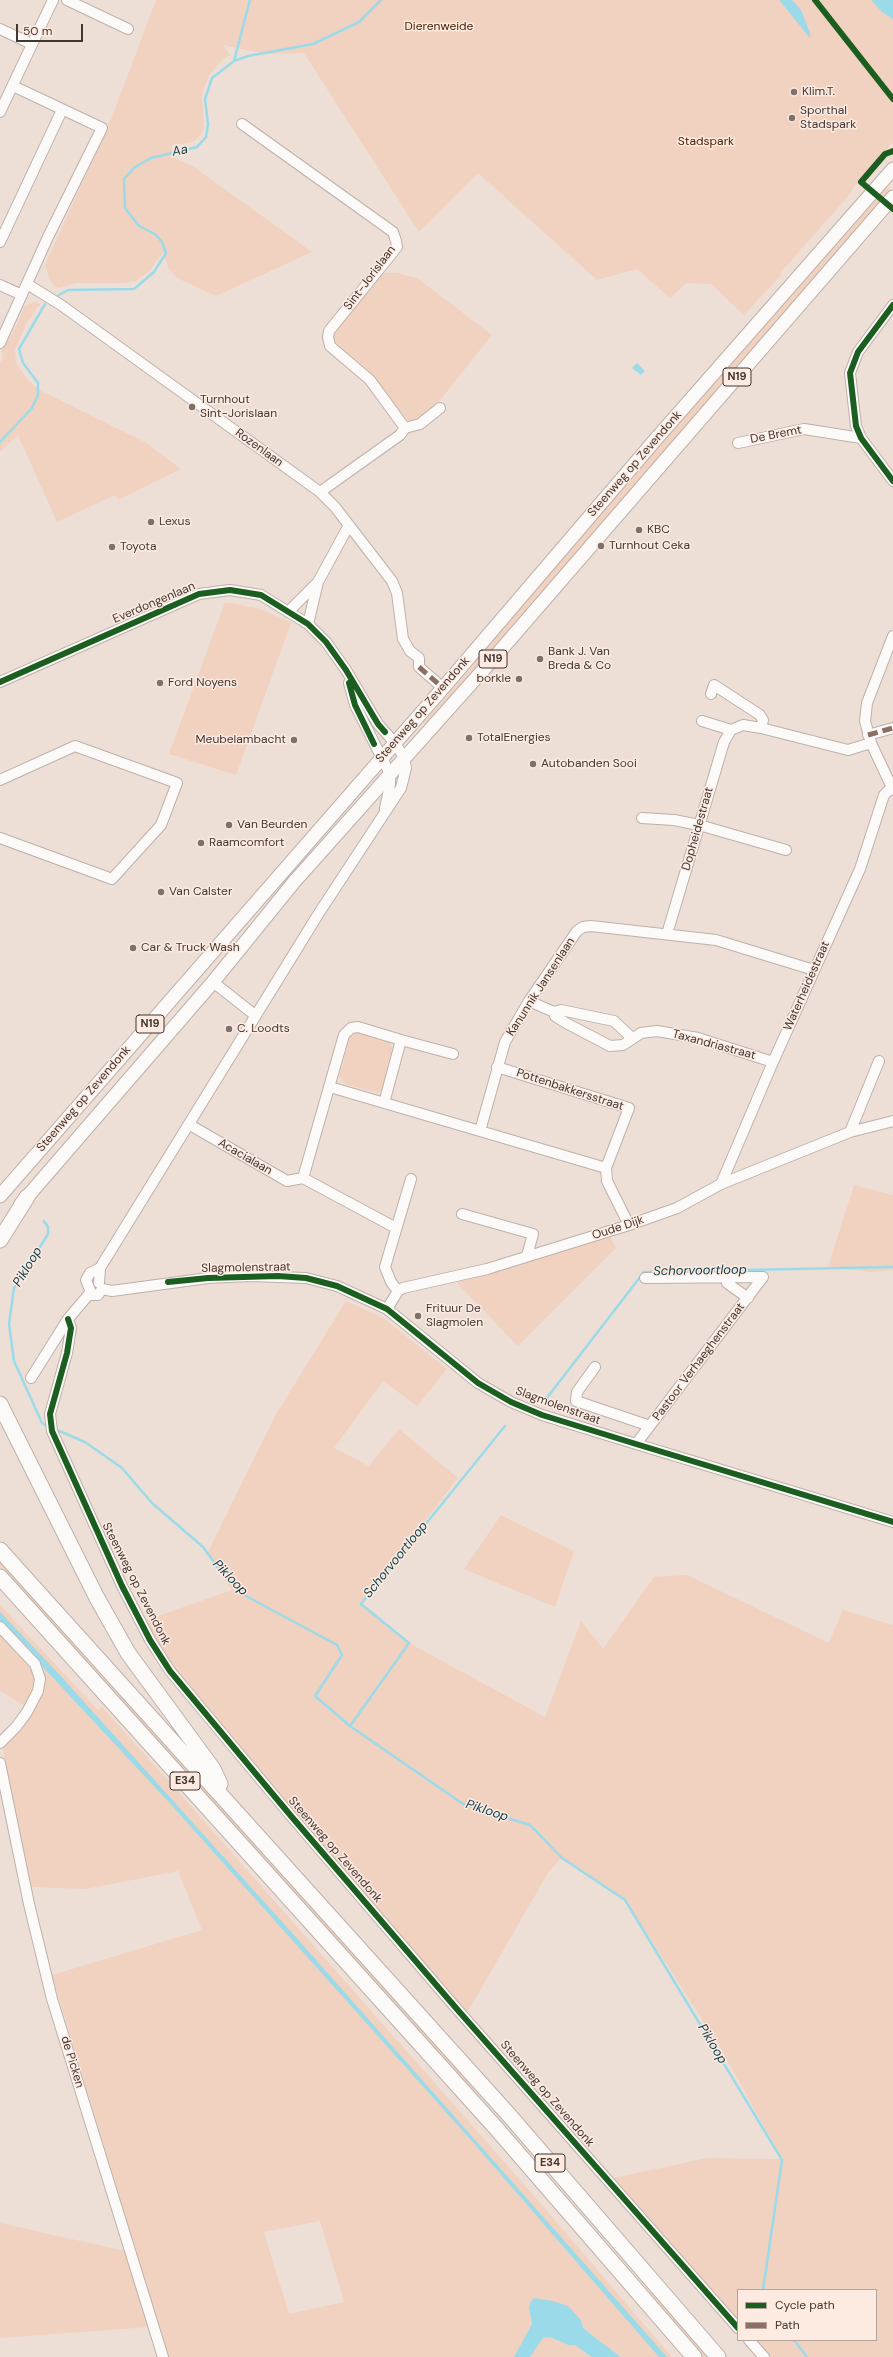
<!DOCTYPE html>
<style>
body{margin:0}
#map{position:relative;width:893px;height:2357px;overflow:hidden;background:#eedfd6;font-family:"DM Sans",sans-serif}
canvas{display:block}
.legend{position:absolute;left:737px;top:2289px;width:140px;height:52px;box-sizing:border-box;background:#fdebe2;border:1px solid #b2a39b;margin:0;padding:5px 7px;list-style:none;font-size:12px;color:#413630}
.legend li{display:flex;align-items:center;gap:8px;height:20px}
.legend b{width:20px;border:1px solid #b2a39b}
.scale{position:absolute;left:16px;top:24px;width:67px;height:18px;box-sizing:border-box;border:2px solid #413630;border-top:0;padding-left:5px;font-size:12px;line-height:14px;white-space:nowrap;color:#413630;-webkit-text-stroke:3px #fdebe2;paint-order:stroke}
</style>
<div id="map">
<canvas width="893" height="2357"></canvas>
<ul class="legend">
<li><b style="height:5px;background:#1b5e20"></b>Cycle path</li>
<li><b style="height:5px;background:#8d6e63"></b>Path</li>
</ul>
<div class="scale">50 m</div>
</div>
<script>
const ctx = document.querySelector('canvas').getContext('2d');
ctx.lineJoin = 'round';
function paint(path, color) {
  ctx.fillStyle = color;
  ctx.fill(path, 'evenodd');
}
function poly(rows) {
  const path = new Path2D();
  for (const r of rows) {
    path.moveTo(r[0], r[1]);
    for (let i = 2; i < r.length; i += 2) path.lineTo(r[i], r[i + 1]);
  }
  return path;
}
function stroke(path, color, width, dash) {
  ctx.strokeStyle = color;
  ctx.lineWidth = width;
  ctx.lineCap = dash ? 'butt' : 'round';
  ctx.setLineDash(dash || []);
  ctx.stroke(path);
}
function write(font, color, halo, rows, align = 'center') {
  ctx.font = font + ' "DM Sans",sans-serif';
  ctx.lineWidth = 3;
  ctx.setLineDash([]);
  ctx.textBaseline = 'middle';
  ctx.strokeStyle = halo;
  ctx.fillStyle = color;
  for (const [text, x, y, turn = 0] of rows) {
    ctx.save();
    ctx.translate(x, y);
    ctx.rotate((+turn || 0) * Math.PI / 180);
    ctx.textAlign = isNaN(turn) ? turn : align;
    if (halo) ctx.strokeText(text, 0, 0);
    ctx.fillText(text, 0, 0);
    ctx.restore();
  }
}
paint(poly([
 [156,0,893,0,893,142,859,180,845,200,781,272,782,274,744,315,711,284,686,283,670,298,637,269,597,280,478,173,419,232,304,53,266,54,223,45,230,55,223,59,210,74,202,93,204,128,201,135,193,142,172,145,172,157,191,165,312,252,216,296,177,278,169,269,163,253,149,271,136,281,123,283,77,283,59,288,55,287,50,281,45,265,112,117],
 [889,188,891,192,427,725,424,722,473,666,481,649,883,189],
 [383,273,397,273,417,278,492,335,441,399,414,422,409,421,403,415,366,368,336,343,334,338,334,333],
 [35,302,41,303,26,324,15,350,16,363,28,380,41,391,145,442,181,469,118,500,115,495,57,522,18,435,0,452,0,363,3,358,1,350,14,331,25,306],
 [225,602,261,609,291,623,236,775,169,754],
 [358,1031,390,1042,393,1051,384,1087,378,1093,345,1084,339,1077,350,1036],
 [854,1185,893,1195,893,1270,870,1272,828,1267],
 [610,1236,616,1248,518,1346,457,1283],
 [346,1301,382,1317,447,1369,417,1406,383,1381,334,1448,369,1466,399,1429,458,1478,361,1604,409,1643,545,1717,581,1621,603,1649,654,1577,687,1575,829,1643,843,1610,893,1625,893,2357,770,2357,756,2340,876,2340,876,2290,738,2290,738,2320,614,2178,707,2158,782,2159,718,2044,625,1900,561,1858,548,1873,467,2013,392,1928,183,1681,159,1648,144,1621,232,1590,207,1554,275,1416],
 [501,1515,574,1551,555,1607,464,1569],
 [0,1560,475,2088,472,2091,0,1567],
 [0,1605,98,1710,102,1707,181,1795,529,2190,672,2357,621,2357,589,2333,582,2324,529,2308,532,2324,514,2357,168,2357,52,1975,202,1930,178,1871,86,1889,30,1887,3,1749,35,1708,45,1681,45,1673,42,1664,0,1621],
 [320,2221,344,2302,289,2314,264,2232],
 [0,1631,30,1662,36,1682,27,1707,0,1691],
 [0,2223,125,2251,149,2327,0,2338],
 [649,2292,654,2292,710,2357,703,2357],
 [550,2337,568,2345,575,2345,592,2357,530,2357,543,2338]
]), '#f1d1bf');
paint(poly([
 [779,0,792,0,795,3,801,10,810,33,810,38],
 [871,0,893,0,893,19,882,12],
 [637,363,645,371,641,375,632,368],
 [0,1612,58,1673,302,1944,667,2357,659,2357,470,2139,166,1799,0,1621],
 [534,2298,553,2301,568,2306,581,2320,583,2327,589,2333,621,2357,592,2357,575,2345,568,2345,550,2337,543,2338,530,2357,514,2357,532,2324,529,2308,530,2303]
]), '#9bdbe9');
stroke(poly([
 [234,61,250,0],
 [59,295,68,290,134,289,154,272,166,253,162,242,155,234,139,226,125,208,124,179,135,167,151,158,197,147,206,137,208,124,205,99,212,78,234,61,248,56,313,44,359,22,381,0],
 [0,442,32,408,38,395,38,383,23,363,19,349,45,304],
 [44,1221,48,1227,48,1234,14,1288,9,1324,14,1361,42,1423,48,1427],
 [546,1399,644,1272,893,1267],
 [57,1430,85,1442,122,1468,152,1503,203,1547,224,1576,246,1596,337,1645,342,1655,315,1696,350,1726,463,1804,530,1825,562,1858,625,1900,782,2160,763,2290],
 [350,1726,409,1643,361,1604,505,1426],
 [794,2340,807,2357]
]), '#9bdbe9', 2.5);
const minor = poly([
 [67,0,128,29],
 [0,29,32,44],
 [0,112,53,0],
 [242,124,393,232,396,241,397,247,329,331,328,337,330,346,370,380,405,428,400,435,320,492],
 [0,242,62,110],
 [27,284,61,305,320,492,335,507,392,581,397,593,403,639,410,651,419,658,419,667,443,688],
 [0,285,22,295],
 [893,305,858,352,850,373,856,426,861,438,893,481],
 [0,343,48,237,102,128,13,86],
 [405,428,420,424,440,408],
 [738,443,804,429,861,438],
 [288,612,318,582],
 [308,624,318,582,349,525],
 [893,636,867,703,865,721,871,743,893,790],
 [0,682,199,594,230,590,261,595,308,624,326,642,346,670,378,724,394,742,404,757,406,768,401,788,319,913,100,1268,99,1283],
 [349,683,355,705,390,774,390,785,385,808],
 [711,694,714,685,760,715,763,720,761,728],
 [702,721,731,730],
 [868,735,893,728],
 [0,780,75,746,177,783,161,825,112,879,0,838],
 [642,818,674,820,699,825,786,850],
 [667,934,724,742,731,730,743,725,761,728,848,750,871,743],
 [213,982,256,1016],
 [529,1001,554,1012,555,1016,566,1023,610,1046,623,1045,641,1033,657,1031,698,1038,773,1062],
 [554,1012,561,1010,614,1021,632,1038],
 [401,1040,453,1054],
 [497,1067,629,1108,606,1168,607,1181,629,1225],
 [330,1087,606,1168],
 [384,1103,401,1040,358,1027,351,1028,344,1035,303,1178,396,1228],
 [190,1125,287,1181,303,1178],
 [480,1131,505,1042,529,1001,577,931,583,927,591,926,716,940,814,970],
 [850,1132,879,1061],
 [721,1184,773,1062,860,869,884,795,892,787],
 [462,1214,533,1234,527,1256],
 [100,1268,90,1273,86,1280,92,1295,98,1295,102,1289],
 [727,1283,748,1298],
 [102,1289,112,1291,208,1278,251,1276,306,1278,337,1286,387,1309,478,1383,511,1402,542,1415,636,1444,893,1522],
 [398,1291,391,1282,385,1267,411,1179],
 [387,1309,398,1291,403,1288,487,1269,629,1225,677,1208,721,1184,850,1132,893,1121],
 [68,1319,71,1328,67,1353,50,1414,52,1431,122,1586,150,1640,170,1671,291,1816,456,2008,738,2328],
 [595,1367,577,1392,576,1401,650,1426],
 [31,1378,68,1319,90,1293],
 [636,1444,763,1277,645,1278],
 [0,1627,35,1664,40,1679,38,1691,27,1712,16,1727,0,1743],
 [0,1763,29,1904,52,1999,163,2357],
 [749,2340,764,2357]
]);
const major = poly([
 [0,1196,443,688,656,439,893,169],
 [21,1204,213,982,294,882,493,659,893,197]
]);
const highway = poly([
 [0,1240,27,1197],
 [0,1404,97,1598,128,1653,213,1769,220,1784],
 [0,1550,509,2115,718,2357],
 [0,1577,496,2128,694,2357]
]);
stroke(minor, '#bcb1aa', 12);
stroke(major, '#bcb1aa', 15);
stroke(highway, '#bcb1aa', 17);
stroke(minor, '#fcfaf9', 10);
stroke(major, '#fcfaf9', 13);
stroke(highway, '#fcfaf9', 15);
stroke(poly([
 [419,667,443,688],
 [868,735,893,728]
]), '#8d6e63', 5, [10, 5]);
stroke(poly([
 [815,0,893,99],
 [893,151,885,154,861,182,893,209],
 [893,305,858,352,850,373,856,426,861,438,893,481],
 [0,682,199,594,230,590,261,595,308,624,326,642,346,670,378,724,385,732],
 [349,683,355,705,374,744],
 [168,1282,208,1278,278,1276,306,1278,337,1286,387,1309,478,1383,511,1402,542,1415,636,1444,893,1522],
 [68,1319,71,1328,67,1353,50,1414,52,1431,122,1586,150,1640,170,1671,291,1816,456,2008,738,2328]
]), '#1b5e20', 6);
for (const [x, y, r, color] of [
 [794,92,4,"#7e716a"],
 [792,118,4,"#7e716a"],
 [192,407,4,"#7e716a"],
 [151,522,4,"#7e716a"],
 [639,530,4,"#7e716a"],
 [601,546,4,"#7e716a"],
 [112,547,4,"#7e716a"],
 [540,659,4,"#7e716a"],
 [519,679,4,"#7e716a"],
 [160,683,4,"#7e716a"],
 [469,738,4,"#7e716a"],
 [294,740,4,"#7e716a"],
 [533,764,4,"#7e716a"],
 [229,825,4,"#7e716a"],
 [201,843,4,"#7e716a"],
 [161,892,4,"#7e716a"],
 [133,948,4,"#7e716a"],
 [229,1029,4,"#7e716a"],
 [418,1316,4,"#7e716a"]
]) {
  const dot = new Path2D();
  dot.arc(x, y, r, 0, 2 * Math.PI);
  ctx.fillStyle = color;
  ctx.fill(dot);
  stroke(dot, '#fdebe2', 1.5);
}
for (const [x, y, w] of [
 [737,377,28],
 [493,659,28],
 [150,1024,28],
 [185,1781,30],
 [550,2163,30]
]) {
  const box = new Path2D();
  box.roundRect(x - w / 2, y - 9, w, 18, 3);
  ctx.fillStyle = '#fdebe2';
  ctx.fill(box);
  stroke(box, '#413630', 1);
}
write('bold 11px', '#413630', null, [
 ["N19",737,377],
 ["N19",493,659],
 ["N19",150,1024],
 ["E34",185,1781],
 ["E34",550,2163]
]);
write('12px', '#4b2003', '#fdebe2', [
 ["Dierenweide",439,27],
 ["Stadspark",706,142]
]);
write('12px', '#413630', '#fdebe2', [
 ["Klim.T.",802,92],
 ["Sporthal",800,111],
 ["Stadspark",800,125],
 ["Turnhout",200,400],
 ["Sint-Jorislaan",200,414],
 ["Lexus",159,522],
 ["KBC",647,530],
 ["Turnhout Ceka",609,546],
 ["Toyota",120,547],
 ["Bank J. Van",548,652],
 ["Breda & Co",548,666],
 ["borkle",511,679,"right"],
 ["Ford Noyens",168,683],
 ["TotalEnergies",477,738],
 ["Meubelambacht",286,740,"right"],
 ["Autobanden Sooi",541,764],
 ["Van Beurden",237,825],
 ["Raamcomfort",209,843],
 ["Van Calster",169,892],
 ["Car & Truck Wash",141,948],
 ["C. Loodts",237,1029],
 ["Frituur De",426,1309],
 ["Slagmolen",426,1323]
], 'left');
write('12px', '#413630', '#fdebe2', [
 ["Sint-Jorislaan",370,278,-53],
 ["De Bremt",776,435,-11],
 ["Rozenlaan",259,448,36],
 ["Steenweg op Zevendonk",635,464,-49],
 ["Everdongenlaan",154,603,-23],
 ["Steenweg op Zevendonk",423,710,-49],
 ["Dopheidestraat",698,829,-74],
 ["Waterheidestraat",807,986,-66],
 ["Kanunnik Jansenlaan",541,987,-57],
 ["Taxandriastraat",714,1045,15],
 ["Pottenbakkersstraat",570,1090,18],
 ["Steenweg op Zevendonk",84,1099,-49],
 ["Acacialaan",245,1157,30],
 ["Oude Dijk",618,1228,-18],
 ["Slagmolenstraat",246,1268,-1],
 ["Pastoor Verhaeghenstraat",699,1362,-53],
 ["Slagmolenstraat",558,1406,20],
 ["Steenweg op Zevendonk",136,1584,63],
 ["Steenweg op Zevendonk",335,1850,49],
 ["de Picken",72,2062,73],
 ["Steenweg op Zevendonk",547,2094,49]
]);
write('italic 13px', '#0e3c46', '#fdebe2', [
 ["Aa",180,151,-12],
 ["Pikloop",28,1267,-59],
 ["Schorvoortloop",700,1271,-1],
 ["Schorvoortloop",396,1560,-51],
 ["Pikloop",230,1578,46],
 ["Pikloop",487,1811,18],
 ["Pikloop",712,2044,59]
]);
</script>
